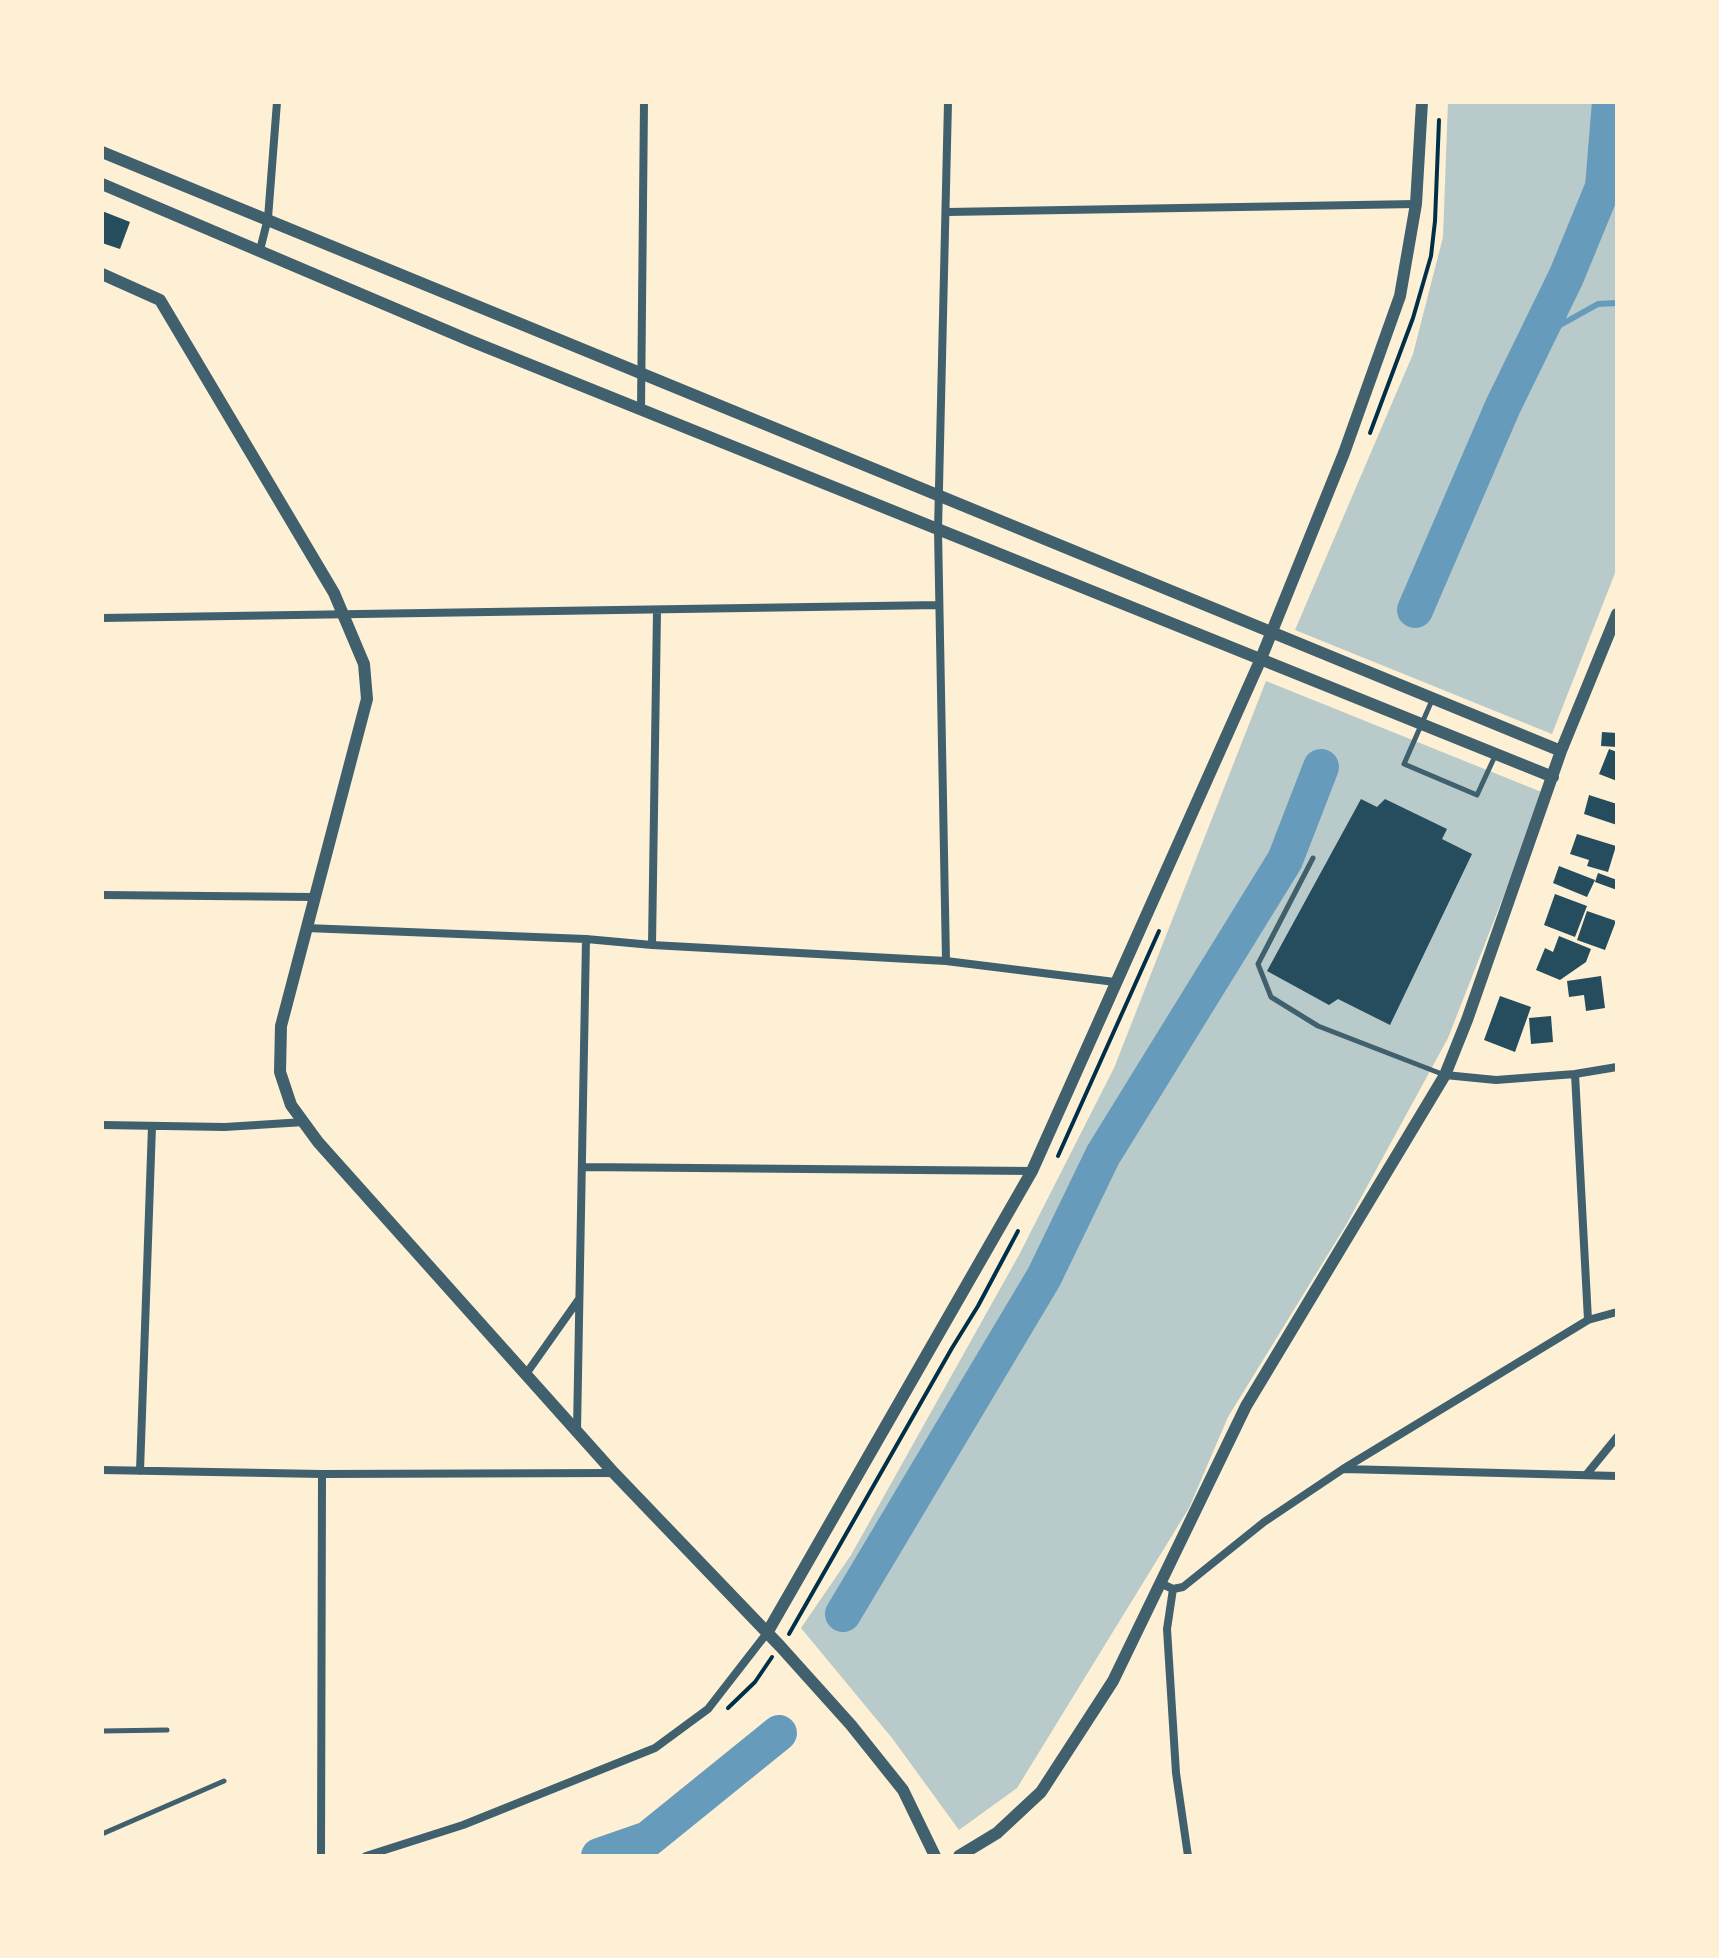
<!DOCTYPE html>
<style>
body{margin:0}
#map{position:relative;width:1719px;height:1958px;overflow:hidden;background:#fdf0d5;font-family:Arial,sans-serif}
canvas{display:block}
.frame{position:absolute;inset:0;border:104px solid #fdf0d5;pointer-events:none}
</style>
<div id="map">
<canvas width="1719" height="1958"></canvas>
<div class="frame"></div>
</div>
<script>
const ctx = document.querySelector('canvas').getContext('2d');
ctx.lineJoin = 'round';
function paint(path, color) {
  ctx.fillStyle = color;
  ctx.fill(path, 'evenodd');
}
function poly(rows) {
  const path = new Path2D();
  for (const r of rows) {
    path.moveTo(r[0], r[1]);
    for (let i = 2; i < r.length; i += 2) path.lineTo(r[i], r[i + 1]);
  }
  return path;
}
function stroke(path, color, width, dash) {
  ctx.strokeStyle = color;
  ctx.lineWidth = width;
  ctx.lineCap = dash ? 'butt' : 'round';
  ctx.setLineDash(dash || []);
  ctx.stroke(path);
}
paint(poly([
 [1448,102,1617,102,1617,568,1552,734,1295,630,1413,354,1443,237],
 [1266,681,1544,793,1448,1038,1346,1225,1228,1417,1189,1508,1017,1788,959,1830,892,1738,801,1628,851,1555,1019,1255,1114,1068]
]), '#b9caca');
stroke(poly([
 [1535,339,1598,304,1617,303]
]), '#669bbc', 6);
stroke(poly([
 [1415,610,1503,406,1566,277,1603,187,1610,102],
 [843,1614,1044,1277,1103,1155,1285,860,1321,767],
 [599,1856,648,1839,779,1733]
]), '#669bbc', 36);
paint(poly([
 [102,211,130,222,120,249,102,243],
 [1602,732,1617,733,1617,747,1601,746],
 [1609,749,1617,752,1617,781,1599,774],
 [1589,795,1617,804,1617,825,1584,814],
 [1361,799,1377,807,1385,799,1447,829,1442,839,1472,854,1390,1025,1338,999,1329,1005,1267,971],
 [1577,834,1616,846,1608,872,1587,866,1589,860,1570,854],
 [1559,866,1595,880,1587,897,1553,883],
 [1598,873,1617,880,1617,890,1595,882],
 [1555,894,1587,906,1575,937,1544,925],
 [1587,911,1616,921,1605,950,1577,940],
 [1559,936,1591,949,1586,962,1560,980,1536,970,1545,948,1553,952],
 [1601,976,1605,1008,1586,1011,1584,995,1569,997,1567,981],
 [1500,996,1531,1007,1515,1052,1484,1040],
 [1551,1016,1553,1042,1531,1044,1529,1018]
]), '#264d5e');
stroke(poly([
 [1370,433,1413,318,1431,256,1435,221,1439,120],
 [1058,1156,1159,931],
 [789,1634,952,1348,978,1306,1018,1231],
 [728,1708,755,1682,772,1657]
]), '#003049', 4);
stroke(poly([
 [1433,698,1404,764,1477,795,1495,756],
 [1313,858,1258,964,1271,997,1318,1026,1442,1074],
 [102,1731,167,1730],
 [102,1834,224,1781]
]), '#3f606c', 5);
stroke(poly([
 [947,212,1416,204],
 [260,250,268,218,277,102],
 [641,410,644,102],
 [102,618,939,605],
 [102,895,314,897],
 [306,928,586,939,652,945,946,961,1115,982],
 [652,945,657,611],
 [946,961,938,530,948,102],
 [1575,1074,1588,1320],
 [1445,1075,1496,1080,1575,1074,1617,1067],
 [102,1125,225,1127,304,1122],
 [583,1167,1032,1171],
 [526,1374,579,1299],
 [577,1430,586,939],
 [1344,1469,1617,1476],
 [102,1470,322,1474,614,1473],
 [140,1471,152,1126],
 [1586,1475,1617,1437],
 [1160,1583,1173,1589,1183,1587,1264,1522,1343,1469,1588,1320,1617,1312],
 [1173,1589,1167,1629,1176,1773,1188,1856],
 [321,1856,322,1474],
 [366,1856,463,1825,655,1748,708,1709,767,1633]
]), '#3f606c', 8);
stroke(poly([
 [102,152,1561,751],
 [102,184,471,341,1553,777],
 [102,274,160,300,334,593,364,664,367,699,281,1026,280,1072,291,1105,318,1142,614,1473,780,1646,851,1725,903,1790,935,1856],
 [767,1633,1032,1171,1260,661,1344,453,1400,296,1416,204,1422,102],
 [959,1856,997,1833,1041,1792,1113,1681,1246,1406,1445,1075,1467,1020,1561,751,1617,614]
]), '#3f606c', 12);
</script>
